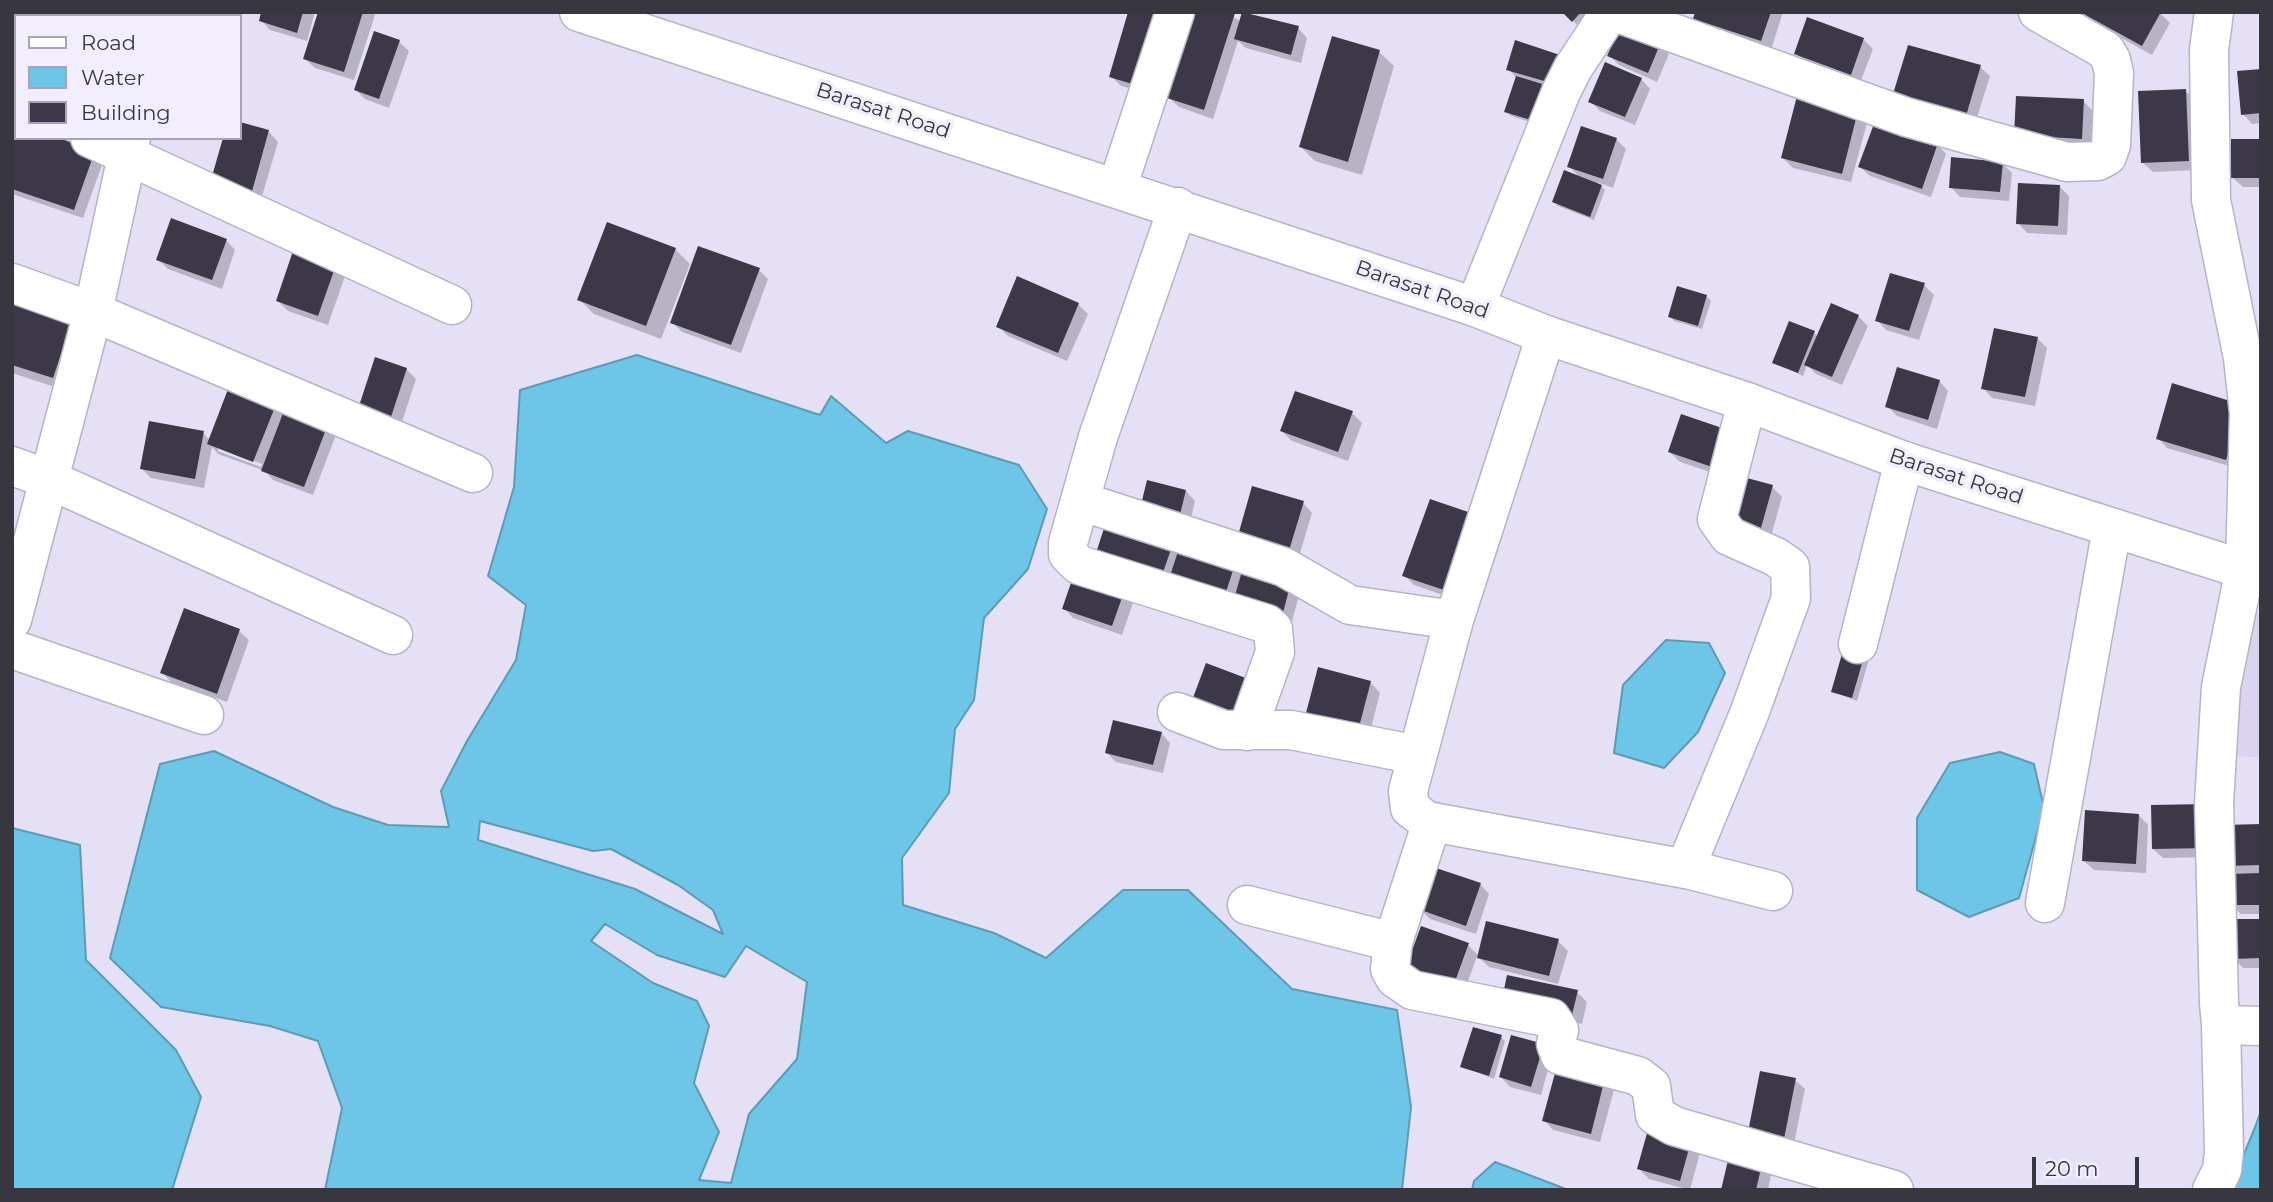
<!DOCTYPE html>
<style>
body{margin:0}
#map{position:relative;width:2273px;height:1202px;overflow:hidden;background:#e5e0f5;font-family:Montserrat,sans-serif}
canvas{display:block}
.frame{position:absolute;inset:0;border:14px solid #38363e;pointer-events:none}
.legend{position:absolute;left:14px;top:14px;width:228px;height:126px;box-sizing:border-box;background:#f2eeff;border:2px solid #a8a4b2;margin:0;padding:9px 12px;list-style:none;font-size:21px;color:#38363e}
.legend li{display:flex;align-items:center;gap:14px;height:35px}
.legend b{width:35px;border:2px solid #a8a4b2}
.scale{position:absolute;left:2032px;top:1157px;width:107px;height:32px;box-sizing:border-box;border:4px solid #38363e;border-top:0;padding-left:9px;font-size:21px;line-height:24px;white-space:nowrap;color:#38363e;-webkit-text-stroke:5px #f2eeff;paint-order:stroke}
</style>
<div id="map">
<canvas width="2273" height="1202"></canvas>
<div class="frame"></div>
<ul class="legend">
<li><b style="height:9px;background:#fff"></b>Road</li>
<li><b style="height:19px;background:#6dc6e7"></b>Water</li>
<li><b style="height:19px;background:#3c3848"></b>Building</li>
</ul>
<div class="scale">20 m</div>
</div>
<script>
const ctx = document.querySelector('canvas').getContext('2d');
ctx.lineJoin = 'round';
function paint(path, color) {
  ctx.fillStyle = color;
  ctx.fill(path, 'evenodd');
}
function poly(rows) {
  const path = new Path2D();
  for (const r of rows) {
    path.moveTo(r[0], r[1]);
    for (let i = 2; i < r.length; i += 2) path.lineTo(r[i], r[i + 1]);
  }
  return path;
}
function stroke(path, color, width, dash) {
  ctx.strokeStyle = color;
  ctx.lineWidth = width;
  ctx.lineCap = dash ? 'butt' : 'round';
  ctx.setLineDash(dash || []);
  ctx.stroke(path);
}
function write(font, color, halo, rows, align = 'center') {
  ctx.font = font + ' Montserrat,sans-serif';
  ctx.lineWidth = 7;
  ctx.setLineDash([]);
  ctx.textBaseline = 'middle';
  ctx.strokeStyle = halo;
  ctx.fillStyle = color;
  for (const [text, x, y, turn = 0] of rows) {
    ctx.save();
    ctx.translate(x, y);
    ctx.rotate((+turn || 0) * Math.PI / 180);
    ctx.textAlign = isNaN(turn) ? turn : align;
    if (halo) ctx.strokeText(text, 0, 0);
    ctx.fillText(text, 0, 0);
    ctx.restore();
  }
}
paint(poly([
 [2251,612,2261,614,2261,757,2217,756]
]), '#dad4f0');
const water = poly([
 [637,355,820,415,831,396,886,443,908,431,1019,465,1047,509,1028,569,984,618,974,700,955,729,949,793,902,858,903,905,994,933,1046,958,1123,890,1188,890,1292,989,1397,1010,1411,1107,1402,1190,325,1190,342,1108,318,1041,270,1026,161,1007,110,958,160,764,214,751,333,807,388,825,449,827,441,791,467,741,516,660,526,605,488,576,514,487,520,390,637,355],
 [480,821,593,851,611,849,678,885,713,910,723,934,635,889,478,840,480,821],
 [605,924,657,955,725,977,746,946,807,982,797,1059,749,1114,731,1183,699,1180,719,1132,694,1083,709,1026,697,1001,653,983,591,941,605,924],
 [1666,640,1709,643,1725,673,1698,732,1664,768,1614,753,1623,685,1666,640],
 [2000,752,2034,764,2044,808,2019,898,1969,917,1917,890,1917,818,1950,763,2000,752],
 [12,828,80,845,86,960,176,1050,201,1097,172,1190,12,1190,12,828],
 [2261,1111,2261,1190,2229,1190,2254,1130,2261,1111],
 [1495,1162,1558,1186,1568,1190,1472,1190,1474,1181,1495,1162]
]);
paint(water, '#6dc6e7');
stroke(water, '#5d9bb4', 2);
paint(poly([
 [263,12,315,12,307,41,270,30,261,20],
 [320,12,371,12,375,15,354,80,315,68,305,59],
 [1130,12,1149,94,1121,86,1111,76],
 [1196,12,1226,12,1241,22,1298,28,1307,38,1301,63,1246,48,1238,41,1213,119,1179,107,1169,98],
 [1565,12,1601,12,1582,30],
 [1697,12,1783,12,1771,50,1704,29,1695,19],
 [2159,12,2170,23,2152,55,2094,23,2084,13],
 [1863,39,1873,49,1860,83,1806,63,1796,53],
 [399,42,409,51,389,108,365,99,356,90],
 [1660,44,1669,54,1657,82,1619,65,1609,55],
 [1379,52,1394,66,1362,175,1315,161,1301,147],
 [1559,56,1542,126,1511,116,1506,111,1517,78,1508,69],
 [1980,67,1990,76,1975,124,1905,104],
 [2261,71,2261,123,2252,124,2243,114],
 [1641,79,1650,89,1635,125,1600,111,1590,101],
 [2186,91,2195,101,2198,170,2153,172,2143,163],
 [1800,94,1868,119,1851,182,1793,168,1783,158],
 [2083,101,2093,111,2091,148,2025,144],
 [240,124,269,132,278,142,260,203,222,192,240,138],
 [12,127,16,138,103,162,83,218,12,194],
 [1616,139,1626,149,1613,188,1597,182,1605,190,1594,220,1558,206,1554,202,1581,179,1569,166],
 [2261,140,2261,187,2243,187,2233,178],
 [1937,144,1946,154,1931,197,1870,176,1860,167],
 [2002,163,2012,173,2009,201,1960,197,1951,187],
 [2059,186,2069,196,2067,235,2027,233,2018,223],
 [226,240,235,250,222,289,168,269,158,259],
 [675,249,690,264,661,339,594,314,579,299],
 [295,253,345,276,328,325,288,311,278,301],
 [759,270,768,279,741,353,682,332,672,322],
 [1924,285,1934,295,1919,340,1886,330,1877,320],
 [12,294,74,315,67,391,12,373],
 [1706,296,1711,301,1702,329,1674,321,1670,316],
 [1078,304,1088,314,1067,361,1008,336,998,326],
 [1858,316,1868,326,1842,385,1816,374,1807,365,1803,376,1774,362,1814,333,1818,337],
 [2037,338,2047,348,2035,406,1992,398,1983,388],
 [406,369,416,379,400,428,360,409],
 [1939,381,1948,391,1937,429,1897,416,1887,406],
 [231,386,336,435,313,495,273,480,265,471,218,454,212,447,204,488,151,478,142,469,203,433,210,440],
 [218,447,262,464,261,467,218,451],
 [2242,406,2236,468,2167,448,2158,438],
 [1352,413,1362,423,1348,461,1292,441,1282,431],
 [1682,416,1725,477,1680,462,1670,452],
 [1772,487,1782,497,1771,536,1733,526],
 [1186,491,1195,501,1187,536,1149,526],
 [1303,503,1312,513,1297,563,1248,548],
 [1109,518,1301,589,1292,621,1107,563],
 [1483,525,1457,600,1414,585,1404,575],
 [1123,593,1133,603,1122,635,1073,618,1064,608],
 [185,610,239,631,249,640,227,702,171,682,162,672],
 [1845,649,1869,659,1857,701,1833,692],
 [1319,670,1371,683,1380,693,1369,736,1317,722,1308,712],
 [1161,733,1170,743,1163,773,1116,762,1106,752],
 [2153,806,2217,857,2163,858,2153,849],
 [2139,815,2148,825,2146,873,2094,870,2084,861],
 [2261,826,2261,914,2241,914,2231,905,2238,876,2227,865],
 [1480,884,1489,894,1476,934,1430,919,1420,909],
 [2261,921,2261,968,2243,968,2233,958],
 [1558,941,1568,951,1558,984,1489,967,1477,956,1464,993,1408,967,1468,945,1479,956],
 [1577,992,1587,1002,1582,1024,1513,1009],
 [1501,1037,1505,1041,1494,1079,1462,1066],
 [1543,1046,1552,1055,1541,1095,1510,1087,1501,1077],
 [1605,1076,1615,1086,1600,1142,1553,1130,1544,1120],
 [1795,1080,1805,1089,1793,1148,1759,1141],
 [1650,1128,1701,1149,1690,1190,1649,1179,1639,1169],
 [1762,1165,1771,1175,1768,1190,1723,1190]
]), '#0003');
paint(poly([
 [93,12,123,12,122,16,99,16],
 [261,12,303,12,297,33,259,21],
 [318,12,363,12,344,72,303,59],
 [1128,12,1162,12,1139,86,1109,77],
 [1194,12,1235,13,1204,110,1167,98],
 [1242,12,1299,26,1291,55,1234,39],
 [1562,12,1581,12,1572,22],
 [1695,12,1771,12,1761,41,1693,19],
 [2080,12,2161,12,2142,46],
 [1807,17,1864,38,1851,75,1794,54],
 [1621,25,1661,42,1648,73,1607,56],
 [374,31,400,40,379,99,354,90],
 [1332,36,1380,50,1348,162,1299,147],
 [1515,40,1560,55,1551,83,1506,70],
 [1908,45,1981,65,1966,116,1893,94],
 [1605,62,1642,78,1625,117,1588,102],
 [2261,69,2261,113,2241,115,2237,71],
 [1516,76,1549,86,1538,122,1504,112],
 [2186,89,2189,161,2141,163,2138,91],
 [1798,92,1859,107,1842,174,1781,158],
 [2016,96,2084,99,2082,139,2014,135],
 [1875,121,1938,143,1922,189,1858,167],
 [12,122,16,123,16,138,59,138,95,151,74,210,12,189],
 [240,122,269,130,251,195,210,183,223,138,240,138],
 [1581,126,1617,138,1603,179,1567,167],
 [2231,139,2261,139,2261,178,2231,178],
 [1951,157,2003,162,2000,192,1949,188],
 [1564,170,1602,185,1590,217,1552,202],
 [2018,183,2060,185,2058,226,2016,224],
 [171,218,227,239,212,280,156,260],
 [607,222,676,248,646,326,577,300],
 [698,246,760,268,731,345,670,323],
 [293,251,336,265,318,316,276,301],
 [1890,273,1925,283,1909,331,1875,321],
 [1017,276,1079,303,1058,353,996,327],
 [1677,286,1707,295,1698,326,1668,317],
 [12,293,75,313,53,378,12,365],
 [1831,303,1859,315,1832,377,1804,365],
 [1789,321,1815,331,1798,373,1772,363],
 [1994,328,2038,337,2025,397,1981,389],
 [375,357,407,368,390,420,358,409],
 [1897,367,1940,380,1928,420,1885,407],
 [2172,383,2243,405,2226,460,2156,439],
 [230,384,277,402,253,462,207,444],
 [1295,391,1353,411,1338,452,1280,431],
 [285,408,328,424,304,487,261,471],
 [1681,414,1728,430,1715,468,1668,452],
 [149,421,204,431,195,479,140,469],
 [1732,474,1773,485,1761,528,1721,517],
 [1147,480,1186,490,1177,527,1138,517],
 [1252,486,1304,501,1288,554,1237,539],
 [1430,499,1474,514,1447,591,1402,576],
 [1108,516,1175,538,1162,575,1096,553],
 [1182,539,1237,558,1225,595,1170,576],
 [1244,564,1292,578,1283,613,1234,599],
 [1074,574,1124,592,1112,626,1062,609],
 [184,608,240,629,217,694,160,673],
 [1844,647,1865,653,1852,698,1831,692],
 [1206,663,1259,683,1244,724,1191,703],
 [1318,667,1371,681,1359,727,1306,713],
 [1113,720,1162,732,1153,765,1105,753],
 [2207,804,2208,848,2152,849,2151,805],
 [2085,810,2139,814,2136,864,2082,861],
 [2261,824,2261,865,2226,866,2225,825],
 [1433,867,1481,883,1466,926,1418,909],
 [2261,873,2261,905,2230,905,2229,874],
 [2232,919,2261,919,2261,958,2232,959],
 [1486,921,1559,939,1549,976,1477,958],
 [1421,926,1469,943,1454,984,1406,967],
 [1507,975,1578,990,1572,1015,1502,999],
 [1473,1027,1502,1035,1489,1076,1460,1067],
 [1511,1035,1544,1044,1531,1087,1499,1077],
 [1558,1062,1606,1074,1591,1134,1542,1121],
 [1760,1071,1796,1078,1784,1139,1748,1132],
 [1649,1126,1692,1138,1680,1181,1637,1169],
 [1729,1156,1762,1164,1756,1190,1721,1190]
]), '#3c3848');
const minor = poly([
 [1615,12,1906,117,2067,162,2098,161,2107,156,2111,145,2114,73,2111,60,2105,50,2038,12],
 [2214,12,2209,50,2211,200,2243,358,2249,413,2245,569,2221,687,2214,803,2219,1003,2221,1025,2261,1026],
 [154,16,154,12],
 [12,106,16,107],
 [90,138,452,305],
 [1117,188,1175,12],
 [1178,207,1098,437,1068,543,1068,554,1079,565,1267,624,1273,629,1275,652,1247,731],
 [12,283,93,312,473,473],
 [1475,307,1561,92,1573,68,1610,12],
 [1546,335,1454,620,1408,791,1410,808,1427,821,1428,834,1393,942,1390,969,1395,978,1412,990,1551,1018,1559,1030,1556,1044,1560,1055,1638,1076,1651,1086,1655,1115,1674,1126,1894,1190],
 [12,466,48,479,393,635],
 [1080,501,1284,567,1350,605,1454,620],
 [12,620,93,312,131,138],
 [1858,644,1904,461],
 [12,649,204,715],
 [1177,712,1224,730,1291,730,1417,755],
 [1427,821,1691,870,1773,891],
 [1685,869,1749,714,1791,598,1790,567,1776,557,1729,536,1717,519,1747,402],
 [2045,903,2112,528],
 [1247,905,1393,942],
 [2212,1190,2222,1170,2224,1152,2221,1025]
]);
const major = poly([
 [579,12,1475,307,1546,335,1747,402,1904,461,2261,575]
]);
stroke(minor, '#b7b2c7', 41);
stroke(major, '#b7b2c7', 41);
stroke(minor, '#fff', 38);
stroke(major, '#fff', 38);
write('21px', '#38363e', '#f2eeff', [
 ["Barasat Road",883,111,18],
 ["Barasat Road",1422,290,19],
 ["Barasat Road",1956,477,18]
]);
</script>
